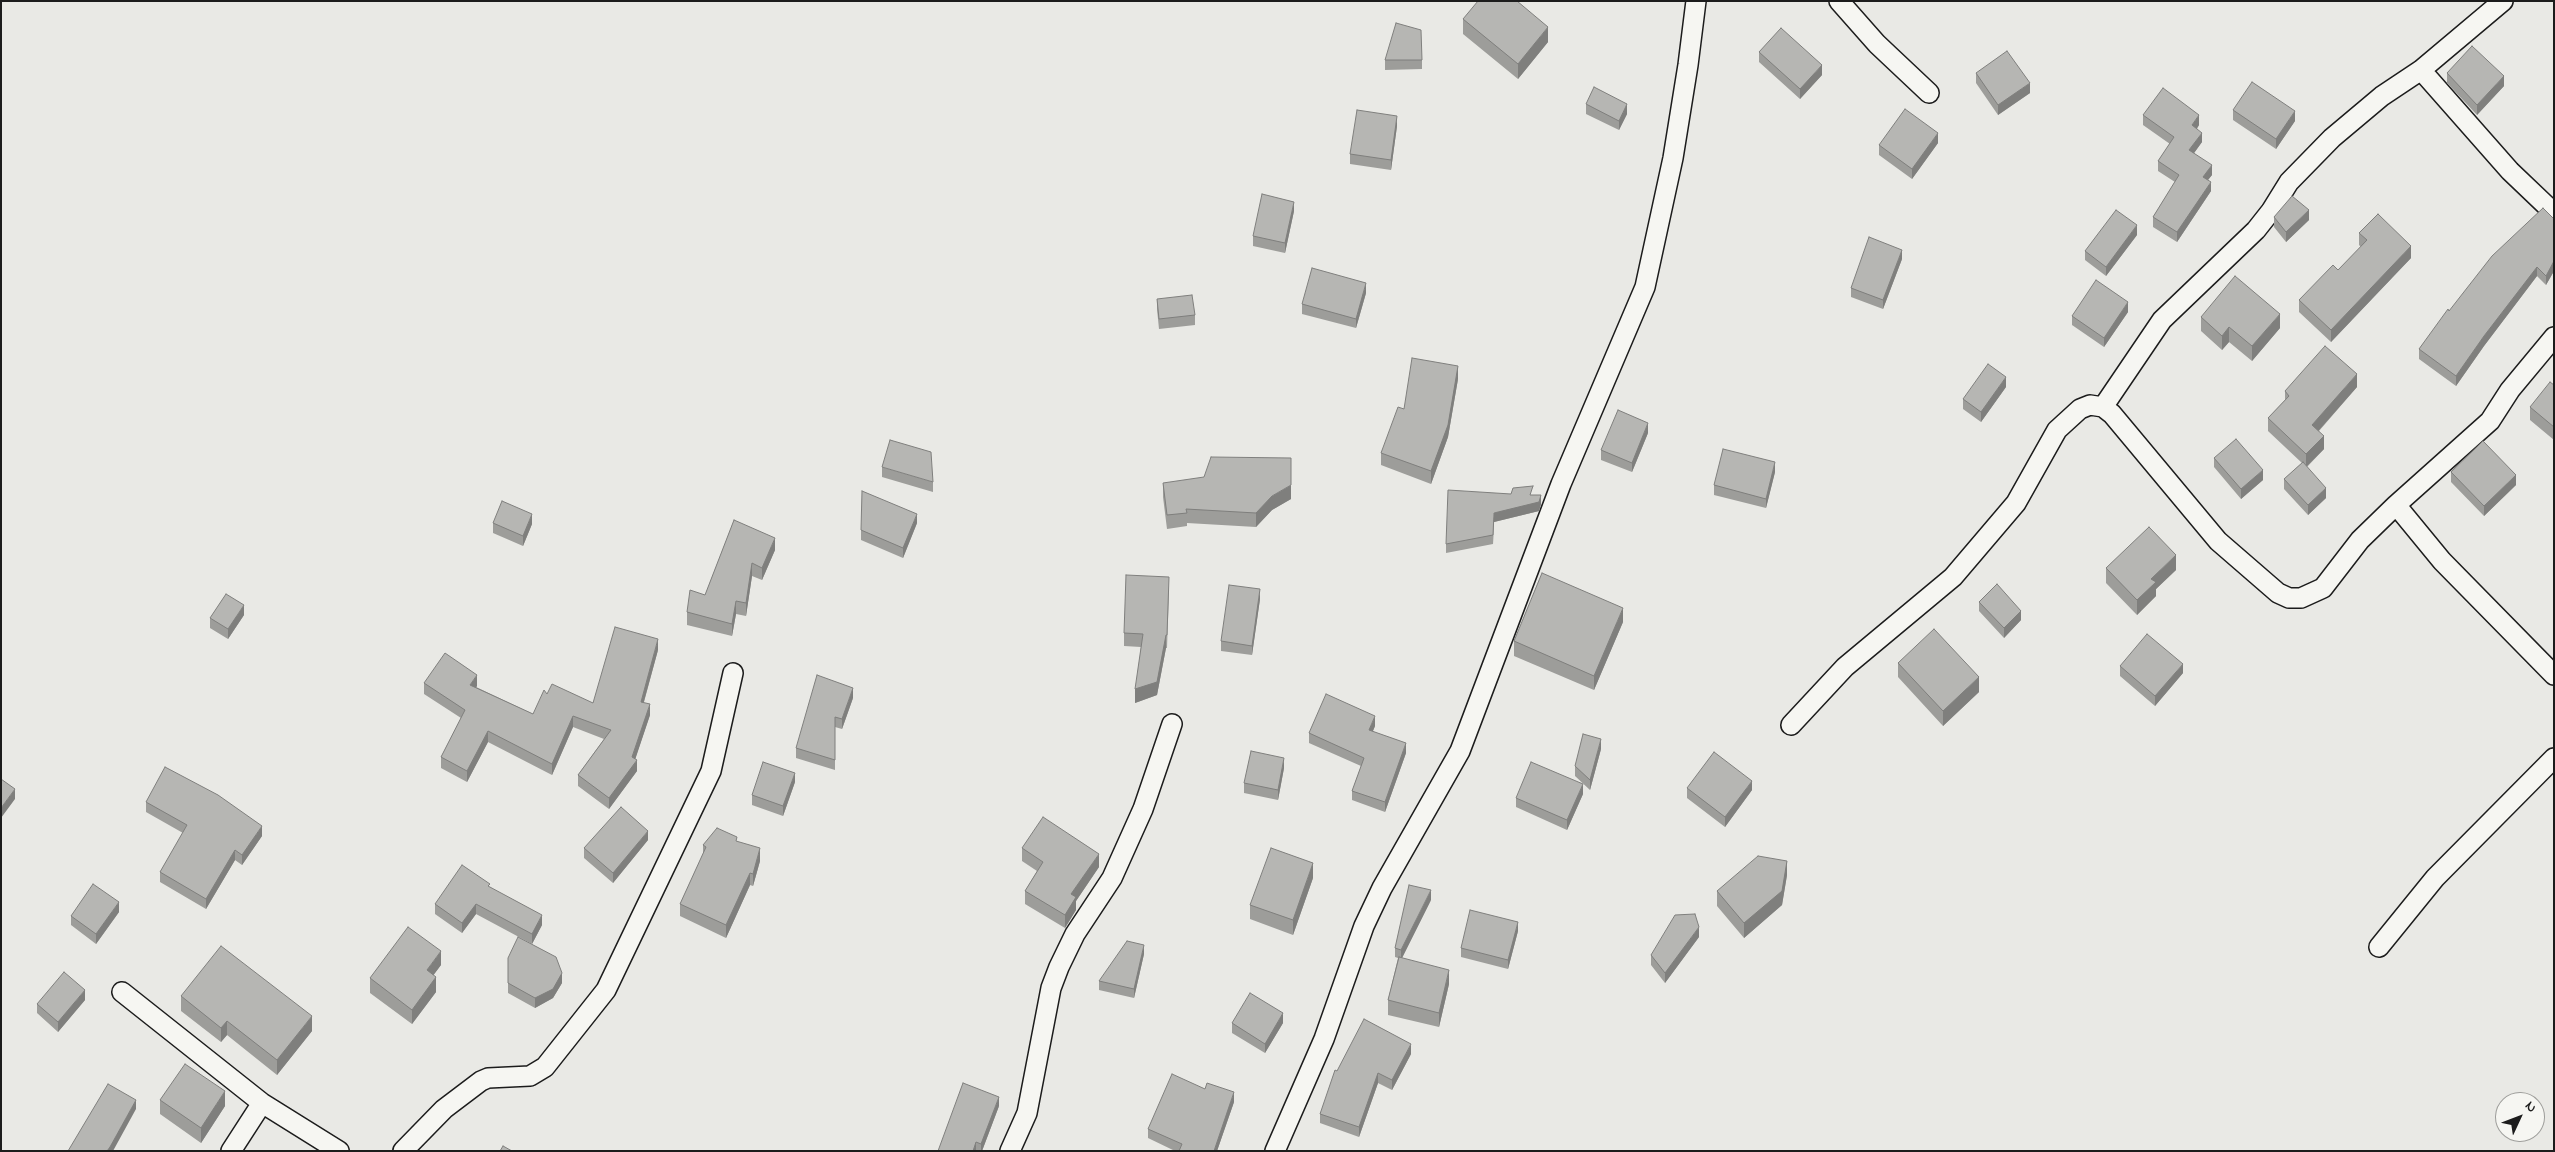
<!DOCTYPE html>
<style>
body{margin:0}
#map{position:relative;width:2555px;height:1152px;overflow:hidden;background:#e9e9e5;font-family:"Indie Flower",sans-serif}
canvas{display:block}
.frame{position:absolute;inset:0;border:2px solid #1c1c1c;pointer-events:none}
.north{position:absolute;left:2495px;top:1092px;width:50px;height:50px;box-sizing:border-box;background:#f6f6f2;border:1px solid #9f9f9c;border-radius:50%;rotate:47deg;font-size:14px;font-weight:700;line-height:20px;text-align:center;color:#1c1c1c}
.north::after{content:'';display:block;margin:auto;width:18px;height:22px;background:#1c1c1c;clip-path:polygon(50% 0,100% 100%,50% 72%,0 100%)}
</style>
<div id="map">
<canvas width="2555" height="1152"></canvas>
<div class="frame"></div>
<div class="north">N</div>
</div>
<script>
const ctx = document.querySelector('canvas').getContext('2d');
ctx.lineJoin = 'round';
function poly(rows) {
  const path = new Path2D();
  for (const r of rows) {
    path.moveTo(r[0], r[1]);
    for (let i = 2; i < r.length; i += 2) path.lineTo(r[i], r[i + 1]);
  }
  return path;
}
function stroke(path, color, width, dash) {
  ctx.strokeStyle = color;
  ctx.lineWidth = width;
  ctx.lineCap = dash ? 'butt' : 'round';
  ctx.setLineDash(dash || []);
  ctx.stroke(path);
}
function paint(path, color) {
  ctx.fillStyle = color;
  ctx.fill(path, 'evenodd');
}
const minor = poly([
 [1839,1,1877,44,1929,93],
 [2421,70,2510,171,2554,213],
 [2103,407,2162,320,2256,230,2271,211,2289,182,2332,138,2382,96,2421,70,2503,1],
 [2396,505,2490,421,2510,390,2554,337],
 [1791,725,1845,667,1953,577,2016,503,2057,430,2080,409,2090,405,2103,407,2112,414,2218,541,2278,593,2289,598,2301,598,2323,588,2360,540,2396,505,2442,561,2554,675],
 [2379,947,2435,878,2554,758],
 [122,992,262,1103,339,1151],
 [231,1151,262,1103],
 [403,1151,444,1109,481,1081,488,1078,530,1076,545,1067,606,990,711,771,733,673],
 [1010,1151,1027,1113,1051,988,1059,967,1075,934,1112,878,1143,809,1172,724],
 [1275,1151,1324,1039,1364,926,1382,888,1460,751,1561,484,1645,287,1673,158,1688,65,1696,1]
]);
stroke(minor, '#1c1c1c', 22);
stroke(minor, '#f6f6f2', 19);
paint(poly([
 [1463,19,1548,42,1518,79,1463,34],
 [1759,52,1822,75,1800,99,1759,62],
 [1385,60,1422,60,1422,69,1385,70],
 [1976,73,2030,93,1998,115,1976,83],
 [2447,73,2504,86,2477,115,2447,83],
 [1586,104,1627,114,1619,130,1586,114],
 [2233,110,2295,121,2276,149,2233,120],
 [2143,115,2199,125,2197,129,2202,142,2194,153,2212,175,2208,180,2211,191,2177,242,2153,227,2153,217,2175,182,2158,171,2158,161,2170,144,2143,125],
 [1397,126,1391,170,1350,164,1350,154],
 [1938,143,1912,179,1879,155,1879,145],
 [1294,211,1285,253,1253,246,1253,236],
 [2274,217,2309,220,2286,242,2274,227],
 [2554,219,2554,271,2546,285,2537,276,2484,346,2456,386,2419,359,2419,349,2449,311],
 [2359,233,2411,258,2331,342,2299,312,2299,300,2338,270,2361,247,2359,245],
 [2137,235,2106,276,2085,260,2085,251],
 [1902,259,1883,309,1851,297,1851,288],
 [1366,293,1356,328,1302,314,1302,304],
 [1157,299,1195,315,1195,325,1159,329,1157,309],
 [2128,312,2104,347,2072,325,2072,316],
 [2201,317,2280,328,2252,361,2229,342,2222,350,2201,331],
 [1458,379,1448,437,1431,484,1381,465,1381,453,1404,409],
 [2554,385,2554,440,2530,420,2530,407],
 [2006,387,1981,422,1963,409,1963,399],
 [2357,387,2319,431,2324,449,2307,467,2326,498,2308,515,2284,489,2284,479,2302,463,2268,431,2268,418,2285,400,2285,391],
 [1648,433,1632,472,1601,460,1601,450],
 [2214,458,2263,480,2241,499,2214,467],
 [882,467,933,482,933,492,882,477],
 [1775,472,1766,508,1714,495,1714,485],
 [2451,472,2516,485,2484,516,2451,482],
 [1163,483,1291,499,1272,510,1256,527,1187,523,1187,526,1167,529,1163,497],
 [1533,495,1541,504,1539,511,1494,522,1493,544,1446,553,1446,544],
 [734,520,775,550,762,580,752,576,746,616,736,614,732,636,687,625,687,612,705,595],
 [493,523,532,524,523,546,493,533],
 [917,523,903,558,861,540,861,530],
 [2106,568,2176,570,2156,589,2156,596,2137,615,2106,583],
 [1169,590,1167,648,1166,648,1157,695,1135,703,1141,647,1124,646,1124,633],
 [1260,599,1252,655,1221,651,1221,641],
 [1979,602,2021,620,2004,638,1979,611],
 [244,615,228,639,210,628,210,618],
 [1623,622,1594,690,1514,656,1514,641],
 [658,650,644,702,650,715,635,759,637,771,609,809,578,786,578,775,604,739,573,727,552,775,488,742,467,782,441,768,441,757,461,718,424,694,424,683,477,686,476,687,533,714,547,694,593,703],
 [1898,663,1979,692,1943,726,1898,677],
 [2120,666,2183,673,2155,706,2120,676],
 [853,698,842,729,835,727,835,770,796,758,796,748],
 [1375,726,1373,731,1406,753,1385,812,1352,800,1352,791,1361,766,1309,743,1309,733],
 [1601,749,1590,790,1575,776,1575,766],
 [1284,768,1278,800,1244,793,1244,783],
 [795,782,783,816,752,805,752,795],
 [1687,788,1752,790,1725,827,1687,798],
 [1583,794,1567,830,1516,807,1516,798],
 [146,802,262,836,242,865,235,860,206,909,160,882,160,872,183,833,146,812],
 [648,840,613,883,584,858,584,848],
 [737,842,760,861,753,886,750,885,726,938,680,916,680,904,703,854,703,845],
 [1022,848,1099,867,1076,901,1076,910,1065,928,1025,904,1025,891,1037,871,1022,861],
 [1787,875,1782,905,1744,938,1717,906,1717,891],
 [1313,878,1293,935,1250,919,1250,905],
 [490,887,542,925,532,944,476,914,462,933,435,914,435,904],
 [1431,900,1402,958,1449,984,1439,1027,1388,1015,1388,1000,1398,958,1395,957,1395,948],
 [119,912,96,944,71,925,71,916],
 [1518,931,1508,969,1461,957,1461,948],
 [1699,937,1665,983,1651,965,1651,955],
 [1144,954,1134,998,1099,990,1099,981],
 [508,958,562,983,553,998,535,1008,508,993],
 [441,965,433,975,436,992,412,1024,370,993,370,978],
 [181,996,312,1031,277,1075,227,1035,221,1042,181,1011],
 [85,1000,58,1032,37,1013,37,1004],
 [1232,1023,1283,1023,1265,1053,1232,1033],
 [1411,1054,1392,1090,1378,1083,1359,1137,1320,1123,1320,1114,1337,1071],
 [160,1100,225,1106,201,1143,160,1114],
 [1234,1102,1217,1151,1175,1151,1148,1138,1148,1129],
 [999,1106,982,1151,938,1151]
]), '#9d9d9a');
paint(poly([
 [1548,27,1548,42,1518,79,1518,64],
 [1822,65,1822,75,1800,99,1800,89],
 [2504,76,2504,86,2477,115,2477,105],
 [2030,83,2030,93,1998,115,1998,105],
 [1627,104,1627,114,1619,130,1619,121],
 [2295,111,2295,121,2276,149,2276,139],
 [2199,115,2199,125,2192,135,2192,125],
 [1397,116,1397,126,1391,170,1391,160],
 [1938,133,1938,143,1912,179,1912,169],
 [2202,133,2202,142,2189,160,2189,150],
 [2212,165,2212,175,2203,186,2203,177],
 [2211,182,2211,191,2177,242,2177,232],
 [1294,202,1294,211,1285,253,1285,243],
 [2309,210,2309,220,2286,242,2286,232],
 [2137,225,2137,235,2106,276,2106,267],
 [2411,246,2411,258,2331,342,2331,330],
 [1902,250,1902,259,1883,309,1883,300],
 [2554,261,2554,271,2546,285,2546,276],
 [2537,267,2537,276,2484,346,2456,386,2456,376,2484,336],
 [1366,283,1366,293,1356,328,1356,319],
 [2128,302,2128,312,2104,347,2104,338],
 [2280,314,2280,328,2252,361,2252,346],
 [2229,327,2229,342,2222,350,2222,336],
 [1458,366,1458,379,1448,437,1431,484,1431,471],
 [2357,374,2357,387,2312,438,2312,425],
 [2006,377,2006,387,1981,422,1981,412],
 [1648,423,1648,433,1632,472,1632,463],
 [2324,436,2324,449,2306,467,2306,454],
 [1775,462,1775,472,1766,508,1766,499],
 [2263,470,2263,480,2241,499,2241,489],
 [2516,475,2516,485,2484,516,2484,506],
 [1291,485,1291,499,1272,510,1256,527,1256,513,1272,496],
 [2326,488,2326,498,2308,515,2308,505],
 [1541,495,1541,504,1539,511,1494,522,1493,544,1494,513],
 [532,514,532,524,523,546,523,536],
 [917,514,917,523,903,558,903,548],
 [775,538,775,550,762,580,762,568],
 [2176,555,2176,570,2156,589,2156,596,2137,615,2137,600,2151,579],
 [752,563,752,576,746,616,746,603],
 [1260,589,1260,599,1252,655,1252,646],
 [736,601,736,614,732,636,732,624],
 [244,605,244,615,228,639,228,629],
 [1623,608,1623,622,1594,690,1594,676],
 [2021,611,2021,620,2004,638,2004,628],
 [1166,635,1166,648,1157,695,1135,703,1135,689],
 [658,639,658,650,641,712,641,702],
 [2183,664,2183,673,2155,706,2155,696],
 [477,675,477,686,470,696,470,685],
 [1979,677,1979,692,1943,726,1943,711],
 [853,688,853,698,842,729,842,719],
 [650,704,650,715,633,766,637,760,637,771,609,809,609,798,632,757],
 [573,716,573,727,552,775,552,764],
 [1375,716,1375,726,1369,740,1369,730],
 [488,731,488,742,467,782,467,771],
 [1601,739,1601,749,1590,790,1590,780],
 [1406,743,1406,753,1385,812,1385,802],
 [1284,758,1284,768,1278,800,1278,790],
 [795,773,795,782,783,816,783,806],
 [1752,781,1752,790,1725,827,1725,817],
 [1583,784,1583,794,1567,830,1567,820],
 [15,789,15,799,1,818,1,808],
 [262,826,262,836,242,865,242,855],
 [648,831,648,840,613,883,613,873],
 [760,848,760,861,753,886,753,874],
 [235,850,235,860,206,909,206,899],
 [1099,854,1099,867,1076,901,1076,910,1065,928,1065,915,1071,894],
 [1787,861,1787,875,1782,905,1744,938,1744,923],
 [1313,863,1313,878,1293,935,1293,920],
 [750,873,750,885,726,938,726,925],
 [1431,890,1431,900,1401,960,1401,950],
 [119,902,119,912,96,944,96,934],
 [476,904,476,914,462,933,462,923],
 [542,915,542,925,532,944,532,934],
 [1518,922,1518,931,1508,969,1508,960],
 [1699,927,1699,937,1665,983,1665,973],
 [1144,945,1144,954,1134,998,1134,989],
 [441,951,441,965,427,984,427,970],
 [1449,970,1449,984,1439,1027,1439,1013],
 [562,973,562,983,553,998,535,1008,535,998],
 [436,977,436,992,412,1024,412,1010],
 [85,990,85,1000,58,1032,58,1022],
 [1283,1013,1283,1023,1265,1053,1265,1044],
 [312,1016,312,1031,277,1075,277,1060],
 [227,1021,227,1035,221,1042,221,1028],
 [1411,1044,1411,1054,1392,1090,1392,1080],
 [1378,1073,1378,1083,1359,1137,1359,1127],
 [225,1091,225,1106,201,1143,201,1128],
 [1234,1092,1234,1102,1217,1151,1214,1151],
 [999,1097,999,1106,982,1151,981,1151,981,1144],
 [136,1100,136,1109,113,1151,107,1151],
 [976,1142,976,1151,973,1151]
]), '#7f7f7d');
const building = poly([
 [1478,1,1517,1,1548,27,1518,64,1463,19,1478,1],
 [1396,23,1421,30,1422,60,1385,60,1396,23],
 [1781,28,1822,65,1800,89,1759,52,1781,28],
 [2472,46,2504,76,2477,105,2447,73,2472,46],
 [2007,51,2030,83,1998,105,1976,73,2007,51],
 [2252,82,2295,111,2276,139,2233,110,2252,82],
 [1594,87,1627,104,1619,121,1586,104,1594,87],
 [2163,88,2199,115,2192,125,2202,133,2189,150,2212,165,2203,177,2211,182,2177,232,2153,217,2179,175,2158,161,2174,137,2143,115,2163,88],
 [1905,109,1938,133,1912,169,1879,145,1905,109],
 [1357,110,1397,116,1391,160,1350,154,1357,110],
 [1262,194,1294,202,1285,243,1253,236,1262,194],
 [2292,196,2309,210,2286,232,2274,217,2292,196],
 [2543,208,2554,219,2554,261,2546,276,2537,267,2484,336,2456,376,2419,349,2448,309,2449,311,2492,256,2543,208],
 [2116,210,2137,225,2106,267,2085,251,2116,210],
 [2378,214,2411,246,2331,330,2299,300,2333,265,2338,270,2367,240,2359,233,2378,214],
 [1869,237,1902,250,1883,300,1851,288,1869,237],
 [1312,268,1366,283,1356,319,1302,304,1312,268],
 [2235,276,2280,314,2252,346,2229,327,2222,336,2201,317,2235,276],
 [2096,280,2128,302,2104,338,2072,316,2096,280],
 [1192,295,1195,315,1159,319,1157,299,1192,295],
 [2325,346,2357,374,2312,425,2324,436,2306,454,2268,418,2289,396,2285,391,2325,346],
 [1412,358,1458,366,1448,425,1431,471,1381,453,1398,407,1404,409,1412,358],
 [1988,364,2006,377,1981,412,1963,399,1988,364],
 [2550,382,2554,385,2554,427,2530,407,2550,382],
 [1618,410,1648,423,1632,463,1601,450,1618,410],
 [2236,439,2263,470,2241,489,2214,458,2236,439],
 [890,440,931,452,933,482,882,467,890,440],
 [2483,441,2516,475,2484,506,2451,472,2483,441],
 [1723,449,1775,462,1766,499,1714,485,1723,449],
 [1211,457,1291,458,1291,485,1272,496,1256,513,1186,509,1187,513,1167,515,1163,483,1204,477,1211,457],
 [2303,462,2326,488,2308,505,2284,479,2303,462],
 [1533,486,1530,495,1541,495,1539,502,1494,513,1493,535,1446,544,1448,490,1511,494,1513,488,1533,486],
 [862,491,917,514,903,548,861,530,862,491],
 [502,501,532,514,523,536,493,523,502,501],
 [734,520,775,538,762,568,752,563,746,603,736,601,732,624,687,612,690,590,705,595,734,520],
 [2149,527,2176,555,2151,579,2156,582,2137,600,2106,568,2149,527],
 [1542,573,1623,608,1594,676,1514,641,1542,573],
 [1126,575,1169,577,1167,635,1166,635,1157,682,1135,689,1143,634,1124,633,1126,575],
 [1997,584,2021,611,2004,628,1979,602,1997,584],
 [1229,585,1260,589,1252,646,1221,641,1229,585],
 [226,594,244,605,228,629,210,618,226,594],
 [615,627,658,639,641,702,650,704,632,757,637,760,609,798,578,775,611,730,573,716,552,764,488,731,467,771,441,757,465,710,424,683,445,653,477,675,470,685,533,714,544,690,547,694,552,684,593,703,615,627],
 [1934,629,1979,677,1943,711,1898,663,1934,629],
 [2147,634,2183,664,2155,696,2120,666,2147,634],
 [817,675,853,688,842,719,835,717,835,760,796,748,817,675],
 [1326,694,1375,716,1369,730,1406,743,1385,802,1352,791,1364,758,1309,733,1326,694],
 [1583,734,1601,739,1590,780,1575,766,1583,734],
 [1251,751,1284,758,1278,790,1244,783,1251,751],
 [1714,752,1752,781,1725,817,1687,788,1714,752],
 [763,762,795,773,783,806,752,795,763,762],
 [1531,762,1583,784,1567,820,1516,798,1531,762],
 [165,767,218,795,262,826,242,855,235,850,206,899,160,872,187,825,146,802,165,767],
 [1,779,15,789,1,808,1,779],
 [621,807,648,831,613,873,584,848,621,807],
 [1043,817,1099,854,1071,894,1076,897,1065,915,1025,891,1043,862,1022,848,1043,817],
 [717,828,737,837,736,841,760,848,753,874,750,873,726,925,680,904,706,847,703,845,717,828],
 [1271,848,1313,863,1293,920,1250,905,1271,848],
 [1758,856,1787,861,1782,891,1744,923,1717,891,1758,856],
 [462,865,490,884,488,886,542,915,532,934,476,904,462,923,435,904,462,865],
 [93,884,119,902,96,934,71,916,93,884],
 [1409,885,1431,890,1401,950,1395,948,1409,885],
 [1470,910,1518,922,1508,960,1461,948,1470,910],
 [1695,914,1699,927,1665,973,1651,955,1675,915,1695,914],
 [408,927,441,951,427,970,436,977,412,1010,370,978,408,927],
 [518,937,556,957,562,973,553,989,535,998,508,983,508,958,518,937],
 [1127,941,1144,945,1134,989,1099,981,1127,941],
 [221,946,312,1016,277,1060,227,1021,221,1028,181,996,221,946],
 [1399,957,1449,970,1439,1013,1388,1000,1399,957],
 [64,972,85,990,58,1022,37,1004,64,972],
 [1250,993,1283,1013,1265,1044,1232,1023,1250,993],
 [1364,1019,1411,1044,1392,1080,1378,1073,1359,1127,1320,1114,1335,1070,1337,1071,1364,1019],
 [185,1064,225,1091,201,1128,160,1100,185,1064],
 [1172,1074,1205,1089,1207,1083,1234,1092,1214,1151,1179,1151,1182,1144,1148,1129,1172,1074],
 [963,1083,999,1097,981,1144,976,1142,973,1151,938,1151,963,1083],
 [108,1084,136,1100,110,1147,107,1151,68,1151,108,1084],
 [503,1146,512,1151,500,1151,503,1146]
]);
paint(building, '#b6b6b3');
stroke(building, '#7f7f7d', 1);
</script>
